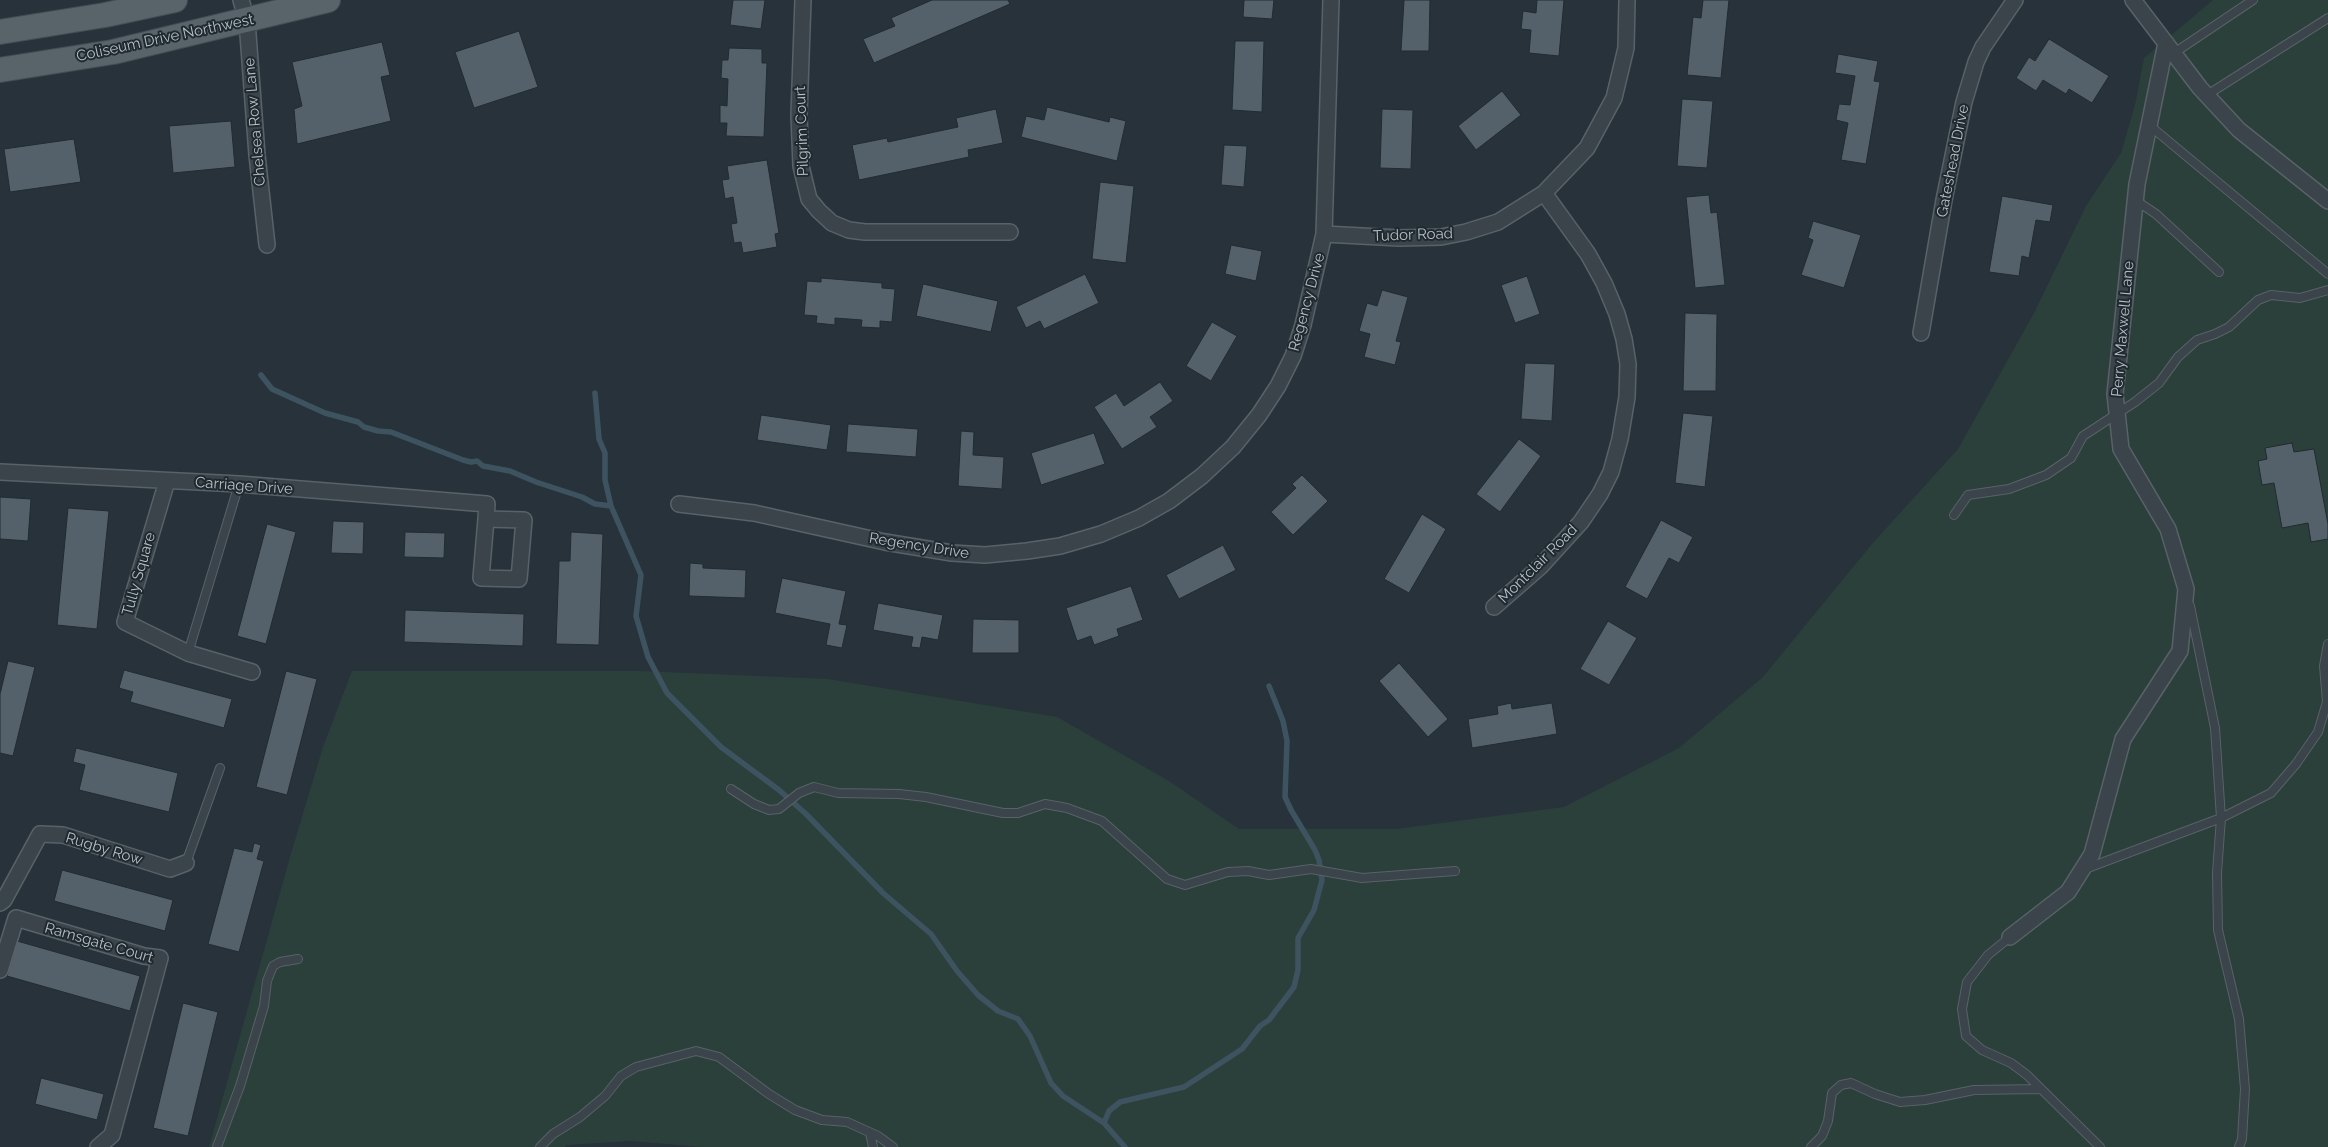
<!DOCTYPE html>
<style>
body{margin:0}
canvas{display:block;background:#27323a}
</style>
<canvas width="2328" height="1147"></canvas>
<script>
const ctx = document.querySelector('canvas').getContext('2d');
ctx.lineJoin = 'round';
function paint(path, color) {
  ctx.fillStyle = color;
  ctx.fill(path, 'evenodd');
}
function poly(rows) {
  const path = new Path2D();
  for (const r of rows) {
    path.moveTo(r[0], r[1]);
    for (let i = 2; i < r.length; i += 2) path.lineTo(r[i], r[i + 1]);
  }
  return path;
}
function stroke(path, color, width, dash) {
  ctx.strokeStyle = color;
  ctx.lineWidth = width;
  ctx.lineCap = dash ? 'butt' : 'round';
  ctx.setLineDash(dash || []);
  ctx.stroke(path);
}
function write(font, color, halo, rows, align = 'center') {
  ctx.font = font + ' Raleway,sans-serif';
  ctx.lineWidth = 4;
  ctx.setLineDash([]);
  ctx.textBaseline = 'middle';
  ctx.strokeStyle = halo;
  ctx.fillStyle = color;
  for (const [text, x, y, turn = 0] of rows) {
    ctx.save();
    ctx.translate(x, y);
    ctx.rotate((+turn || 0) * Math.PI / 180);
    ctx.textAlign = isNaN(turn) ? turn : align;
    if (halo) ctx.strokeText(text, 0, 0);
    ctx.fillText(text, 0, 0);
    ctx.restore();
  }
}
paint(poly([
 [2213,0,2328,0,2328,1147,703,1147,630,1141,567,1145,565,1147,209,1147,290,857,323,747,352,671,641,671,828,679,1057,717,1169,781,1239,829,1396,829,1564,807,1679,748,1763,677,1872,544,1958,449,2034,313,2086,206,2121,153,2135,105,2144,58]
]), '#2b3f3b');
stroke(poly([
 [261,375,272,389,325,413,358,422,364,427,378,431,391,432,463,460,471,462,477,461,483,466,510,471,536,482,582,497,595,504,611,506],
 [595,393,599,439,605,453,605,480,611,506,641,575,636,616,648,657,667,693,721,747,779,790,806,814,883,893,931,934,957,971,978,995,998,1011,1018,1019,1030,1036,1051,1083,1063,1096,1104,1123,1125,1147],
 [1104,1123,1109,1111,1120,1102,1184,1087,1242,1049,1260,1026,1269,1020,1294,987,1298,970,1298,938,1314,910,1322,880,1319,860,1315,850,1291,810,1285,797,1287,741,1283,721,1269,686]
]), '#3e5360', 5.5);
const building = poly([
 [733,0,765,0,761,29,730,25,733,0],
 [932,0,1008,0,1010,4,874,63,863,39,895,26,891,18,932,0],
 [1244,0,1274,0,1272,19,1243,17,1244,0],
 [1404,0,1430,0,1429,51,1401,51,1404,0],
 [1537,0,1564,0,1559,56,1529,53,1531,30,1521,29,1523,11,1536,13,1537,0],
 [1703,0,1729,0,1721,78,1687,75,1693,17,1701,18,1703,0],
 [519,31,538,87,474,108,455,52,519,31],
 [2049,39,2109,76,2092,103,2069,89,2066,94,2043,80,2036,91,2016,78,2029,57,2035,61,2049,39],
 [1235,41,1264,41,1262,112,1232,110,1235,41],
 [382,42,390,75,381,77,391,121,297,144,294,109,302,106,292,62,382,42],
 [729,48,762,49,762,63,767,63,764,137,726,136,727,123,720,123,720,105,727,106,728,79,721,78,722,60,728,60,729,48],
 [1838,54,1878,61,1874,81,1880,82,1866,164,1841,160,1848,123,1836,120,1839,104,1850,105,1855,76,1835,73,1838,54],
 [1502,91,1521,115,1476,150,1458,126,1502,91],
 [1682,99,1713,101,1707,168,1677,166,1682,99],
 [1047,107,1109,122,1110,117,1126,121,1117,161,1021,137,1026,116,1044,120,1047,107],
 [996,109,1003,143,968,150,969,157,859,180,852,145,887,138,888,142,958,127,956,118,996,109],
 [1382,109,1413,110,1411,169,1380,168,1382,109],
 [231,121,235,167,173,173,169,126,231,121],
 [74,139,81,182,10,192,4,149,74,139],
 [1224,145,1247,146,1244,187,1221,185,1224,145],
 [767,160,779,233,775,234,777,247,743,253,741,242,734,243,731,224,737,223,733,197,725,199,722,180,729,179,727,166,767,160],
 [1100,182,1134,186,1126,263,1092,259,1100,182],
 [1709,195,1711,213,1717,212,1725,285,1695,288,1686,197,1709,195],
 [2002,196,2053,205,2050,222,2036,220,2029,258,2022,256,2019,276,1989,272,2002,196],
 [1813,221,1861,235,1844,288,1801,275,1813,240,1808,238,1813,221],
 [1231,245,1262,251,1256,281,1225,274,1231,245],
 [1085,274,1099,303,1044,329,1040,321,1026,328,1016,307,1085,274],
 [1527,276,1540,314,1515,323,1501,285,1527,276],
 [821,278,882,283,882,288,895,289,892,322,880,321,880,328,861,327,862,320,835,318,835,325,816,323,817,316,804,315,807,281,821,282,821,278],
 [923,284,998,301,991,332,916,316,923,284],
 [1382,290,1408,297,1396,341,1401,342,1395,365,1364,357,1370,334,1359,331,1367,303,1377,306,1382,290],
 [1685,313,1717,314,1716,391,1683,391,1685,313],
 [1212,322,1237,336,1211,381,1186,366,1212,322],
 [1525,363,1555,364,1552,421,1521,419,1525,363],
 [1160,382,1173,401,1150,417,1157,427,1122,449,1094,407,1116,393,1124,406,1160,382],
 [1683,413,1713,416,1705,487,1675,483,1683,413],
 [761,415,831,425,827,450,757,440,761,415],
 [848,424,918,429,916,457,846,452,848,424],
 [961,431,974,432,973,455,1004,457,1002,489,958,486,961,431],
 [1094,433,1105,464,1041,485,1031,453,1094,433],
 [1519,439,1541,456,1500,512,1476,494,1519,439],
 [2292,443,2294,452,2314,449,2328,524,2328,539,2311,542,2308,523,2282,528,2274,483,2262,485,2258,461,2267,459,2265,448,2292,443],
 [1302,475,1328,501,1293,535,1271,512,1296,488,1292,484,1302,475],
 [0,497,31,499,28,541,0,539,0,497],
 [68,508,109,511,97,629,57,625,68,508],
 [1422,514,1446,529,1409,593,1384,579,1422,514],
 [1661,520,1693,537,1679,563,1669,558,1647,599,1625,587,1661,520],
 [333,521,364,522,363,554,331,553,333,521],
 [267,524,296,532,266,644,237,636,267,524],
 [405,532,445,533,444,558,404,557,405,532],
 [571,532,603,534,599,645,556,644,559,561,570,561,571,532],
 [1223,545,1236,570,1179,599,1166,575,1223,545],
 [690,563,703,564,703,568,746,570,745,598,689,596,690,563],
 [782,578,846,591,839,624,847,625,842,648,826,645,830,624,775,613,782,578],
 [1131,586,1143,620,1117,629,1119,636,1094,645,1091,636,1077,641,1066,608,1131,586],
 [878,603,943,615,938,640,922,637,920,648,911,647,913,637,873,630,878,603],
 [405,610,524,614,523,646,404,642,405,610],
 [973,619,1019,620,1019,653,972,653,973,619],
 [1608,621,1637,638,1609,685,1580,669,1608,621],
 [8,661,35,667,13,756,0,753,0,694,8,661],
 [1399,663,1448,719,1428,737,1379,681,1399,663],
 [124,670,232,699,224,728,130,702,133,692,119,688,124,670],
 [286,671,317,679,287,795,256,787,286,671],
 [1511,703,1512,709,1552,703,1557,734,1472,748,1468,719,1498,714,1497,706,1511,703],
 [76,748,178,773,169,812,79,790,85,765,73,762,76,748],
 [254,843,261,845,257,859,264,861,239,952,208,944,234,848,252,852,254,843],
 [62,870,173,900,165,931,54,901,62,870],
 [17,941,140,976,130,1011,7,976,17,941],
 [183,1003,218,1012,188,1136,153,1128,183,1003],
 [41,1078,104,1094,97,1120,35,1104,41,1078]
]);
paint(building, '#54616a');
stroke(building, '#212b31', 1);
const service = poly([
 [2174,53,2253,0],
 [2207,95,2328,18],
 [2149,125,2328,274],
 [2135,200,2156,214,2219,272],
 [1954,515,1968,495,2009,489,2046,475,2071,458,2083,436,2135,402,2159,383,2178,357,2197,340,2215,334,2229,327,2258,300,2271,295,2300,298,2328,290],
 [2190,606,2215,728,2221,818,2217,873,2218,930,2239,1019,2245,1089,2242,1139,2239,1147],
 [188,653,239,484],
 [731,789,754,804,769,810,779,809,799,793,814,787,838,793,899,794,926,797,1003,813,1018,813,1045,804,1067,808,1102,821,1167,879,1185,885,1228,872,1248,871,1269,875,1311,869,1362,878,1455,871],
 [186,863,220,768],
 [2085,869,2221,818,2271,793,2296,764,2318,732,2327,702,2324,666,2328,644],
 [2010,937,1988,955,1967,982,1962,1009,1966,1036,1982,1050,2011,1063,2027,1075,2100,1147],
 [870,1133,873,1147],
 [217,1147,240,1086,264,1006,267,981,273,966,280,962,298,959],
 [540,1147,553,1134,580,1117,605,1096,621,1076,636,1067,696,1051,719,1057,769,1094,795,1110,822,1120,847,1122,878,1136,893,1147],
 [1811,1147,1822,1136,1828,1121,1832,1093,1841,1085,1851,1083,1875,1094,1900,1102,1925,1100,1974,1090,2041,1089]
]);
const minor = poly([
 [241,0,247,21,257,155,267,245],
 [803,0,799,115,801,166,809,199,819,211,832,223,849,230,865,232,1010,232],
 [2133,0,2200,88,2239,130,2328,201],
 [1324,234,1399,238,1441,237,1466,232,1498,222,1544,193,1587,148,1614,98,1626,48,1627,0],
 [1921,333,1944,200,1964,102,1976,62,1983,47,2015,0],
 [0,472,239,484,487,504,486,519,481,578,519,579,524,520,486,519],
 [167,481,125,622,188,653,252,672],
 [679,504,754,513,885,542,952,553,985,555,1027,551,1060,546,1101,534,1139,518,1169,501,1202,476,1233,447,1259,415,1278,386,1293,356,1303,325,1324,234,1331,0],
 [1494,607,1541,566,1581,522,1600,494,1611,472,1620,439,1627,397,1628,364,1624,339,1617,314,1604,283,1588,254,1544,193],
 [0,903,4,900,40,834,63,835,170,869,186,863],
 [2010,937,2068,892,2092,854,2123,739,2180,651,2186,589,2168,529,2121,449,2115,394,2137,184,2166,43],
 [0,970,16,918,144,956,160,958,112,1135,98,1147]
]);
const primary = poly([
 [0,32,105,15,175,0],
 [0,70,113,52,328,0]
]);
stroke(service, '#586268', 10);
stroke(minor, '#586268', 18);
stroke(primary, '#434d53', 26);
stroke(service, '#3a444a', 8);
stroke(minor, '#3a444a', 15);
stroke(primary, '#58636a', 24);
write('15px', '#b6bfc6', '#1f292f', [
 ["Coliseum Drive Northwest",165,38,-12],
 ["Chelsea Row Lane",255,122,-95],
 ["Pilgrim Court",802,131,-92],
 ["Gateshead Drive",1953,161,-79],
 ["Tudor Road",1413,235,-2],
 ["Regency Drive",1307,302,-75],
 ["Perry Maxwell Lane",2123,329,-85],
 ["Carriage Drive",244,486,4],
 ["Regency Drive",919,546,9],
 ["Montclair Road",1538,564,-45],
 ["Tully Square",139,574,-74],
 ["Rugby Row",104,849,17],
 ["Ramsgate Court",99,943,16]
]);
</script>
